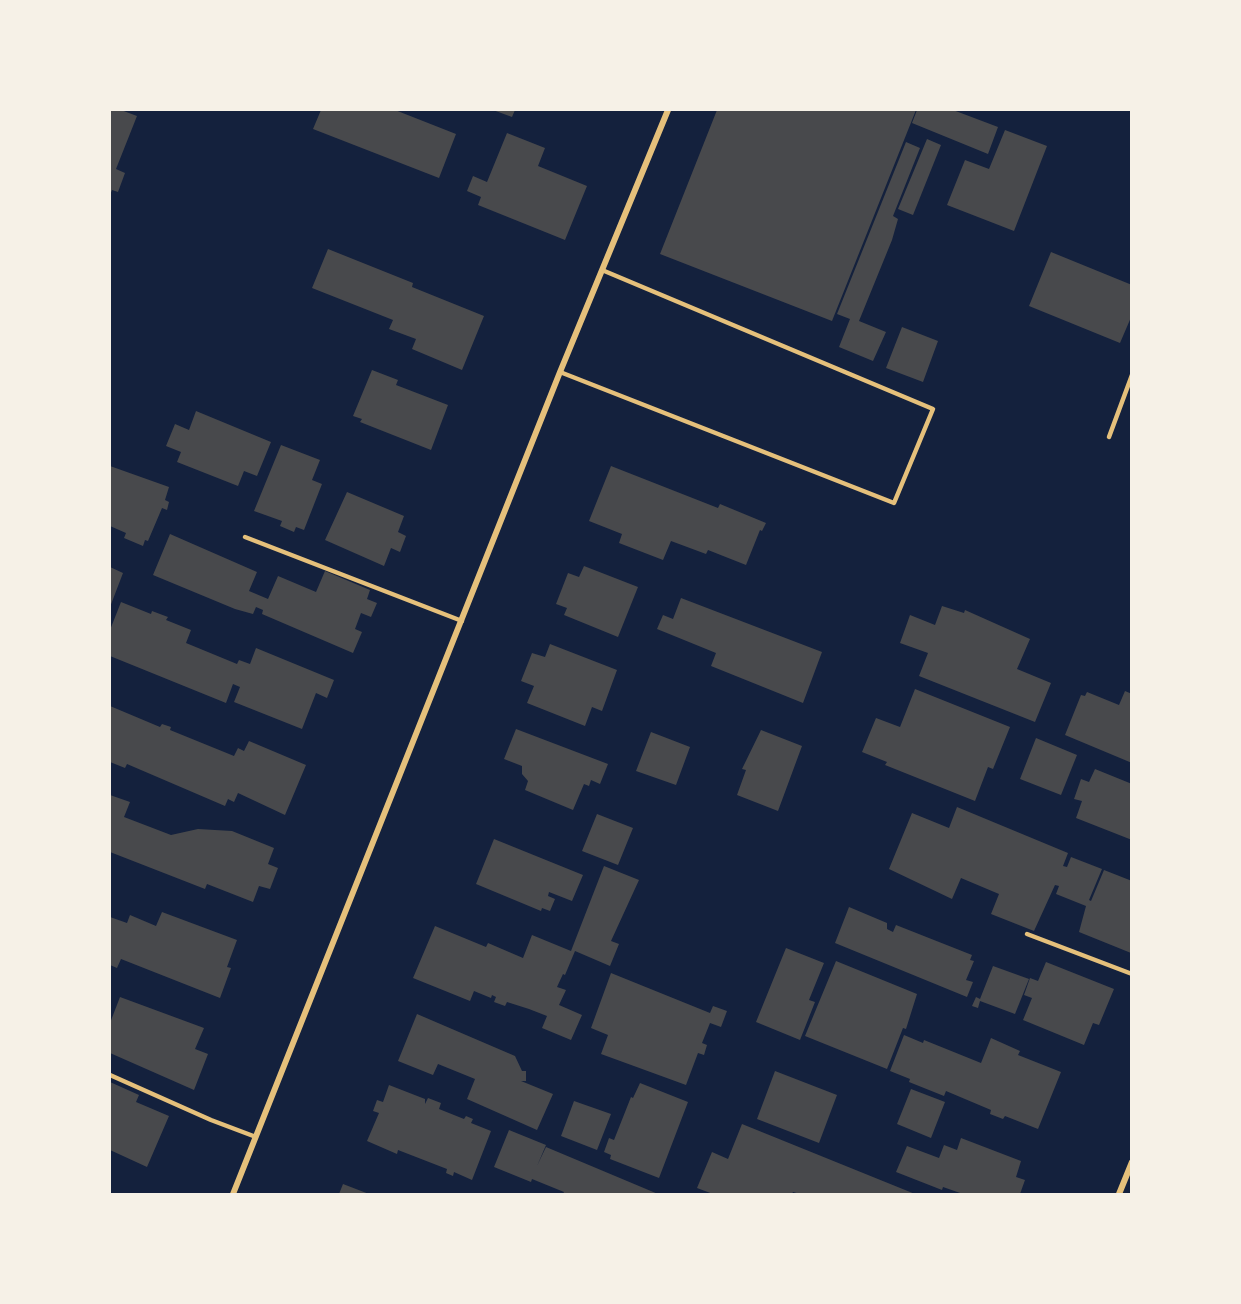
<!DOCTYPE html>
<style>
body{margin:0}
#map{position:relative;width:1241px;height:1304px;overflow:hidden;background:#14213d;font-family:"Work Sans",sans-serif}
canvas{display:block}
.frame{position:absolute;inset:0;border:111px solid #f6f1e7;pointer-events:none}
</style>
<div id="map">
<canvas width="1241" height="1304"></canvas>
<div class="frame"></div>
</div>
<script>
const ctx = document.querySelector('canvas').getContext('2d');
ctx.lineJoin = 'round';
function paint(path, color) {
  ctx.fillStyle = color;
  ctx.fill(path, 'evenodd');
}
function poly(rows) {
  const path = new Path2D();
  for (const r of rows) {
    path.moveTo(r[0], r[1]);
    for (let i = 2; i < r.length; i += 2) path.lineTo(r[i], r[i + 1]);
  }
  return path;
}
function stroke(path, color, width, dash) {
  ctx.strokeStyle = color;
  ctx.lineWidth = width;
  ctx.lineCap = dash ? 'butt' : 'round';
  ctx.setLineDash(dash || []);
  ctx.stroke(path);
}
paint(poly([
 [110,110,121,110,137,116,116,169,125,173,118,192,112,190,110,195],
 [321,110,395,110,456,134,439,178,313,129],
 [493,110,515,110,512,117],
 [717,110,916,110,832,321,660,254],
 [917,110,953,110,998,127,988,154,912,123],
 [1005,130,1047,146,1014,231,947,205,965,160,989,169],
 [507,133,545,148,538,166,587,186,565,240,478,205,481,197,467,191,473,176,487,182],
 [927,139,941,145,913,215,898,209],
 [906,142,920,148,893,216,898,219,892,240,859,321,886,332,873,361,839,347,850,319,837,314],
 [328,249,413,283,412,287,484,316,462,370,412,349,416,339,389,329,393,320,312,288],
 [1051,252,1132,285,1132,315,1120,343,1029,306],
 [902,327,938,341,923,382,886,368],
 [372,370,398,380,396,385,448,405,431,450,360,422,362,419,353,416],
 [196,411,271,442,257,476,244,471,238,486,177,462,181,452,166,446,175,424,189,430],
 [281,445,320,460,312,480,322,484,304,530,296,527,294,532,280,526,282,521,254,511],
 [110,466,169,487,165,500,169,502,167,510,162,508,148,541,145,540,143,546,124,538,126,533,110,526],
 [611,466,718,508,720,504,766,523,762,531,760,530,746,565,708,550,706,554,671,541,663,560,619,543,622,534,589,521],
 [347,492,404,516,398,532,406,536,400,552,391,548,384,566,325,540],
 [170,534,257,572,249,591,268,599,278,576,316,592,325,571,370,590,367,599,377,603,371,617,361,613,355,629,362,632,353,653,262,614,263,610,256,607,253,614,235,609,153,575],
 [584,566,638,587,618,637,564,615,567,608,556,604,568,573,579,577],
 [110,567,123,573,110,607],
 [681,598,822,652,803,703,711,666,716,653,657,629,663,615,673,619],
 [121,602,151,614,152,611,168,617,166,620,191,630,186,643,237,664,239,660,250,664,256,648,334,680,327,698,316,693,302,729,234,702,240,687,233,684,226,703,110,656,110,630],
 [942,606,964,613,965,610,1030,639,1017,669,1051,683,1035,722,919,676,928,653,900,643,910,615,935,625],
 [550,644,617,670,602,711,592,707,585,726,527,703,534,686,521,681,532,653,545,657],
 [915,689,1010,727,993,769,988,767,975,801,885,765,887,762,862,752,876,718,900,727],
 [1125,691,1132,694,1132,763,1065,735,1081,695,1085,696,1087,692,1119,705],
 [110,706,160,727,162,724,171,727,170,730,234,756,238,748,244,751,249,741,306,765,285,815,238,793,234,802,228,799,225,806,127,764,125,768,110,762],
 [516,729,608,764,600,784,591,780,589,786,584,784,573,810,525,790,528,781,522,774,522,766,504,759],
 [761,730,802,746,778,811,737,795,746,770,742,769],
 [651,732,690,747,676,785,636,771],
 [1036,738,1077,755,1061,795,1020,779],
 [1095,769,1132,784,1132,840,1076,818,1082,801,1074,799,1081,779,1089,782],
 [110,795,130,802,124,817,171,835,198,829,232,831,274,848,268,864,278,868,270,889,259,886,253,902,207,884,205,889,110,852],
 [957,807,1068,853,1063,866,1067,867,1071,857,1102,869,1089,900,1091,901,1104,870,1132,881,1131,953,1079,932,1086,906,1056,894,1059,886,1055,885,1034,931,991,914,999,894,961,878,952,899,889,869,912,813,949,828],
 [597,814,633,828,618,865,582,851],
 [494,839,583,875,572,901,549,892,548,896,555,899,550,911,542,908,541,911,476,884],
 [604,866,639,880,611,941,619,944,610,966,575,951,565,975,563,974,557,987,566,990,559,1005,582,1015,571,1040,542,1028,547,1016,529,1009,507,1002,505,1006,494,1002,496,997,492,995,491,998,474,991,470,1001,413,978,435,926,486,947,488,943,523,958,532,935,571,951],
 [849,907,887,923,887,929,893,932,896,925,972,955,970,960,974,961,966,980,973,982,967,997,835,943],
 [162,912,237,940,227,967,231,968,220,998,121,959,117,968,110,965,110,917,127,923,130,915,156,926],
 [786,948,824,963,809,1000,815,1002,800,1040,756,1022],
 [836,961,917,994,906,1029,903,1028,887,1069,805,1036],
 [1046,962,1114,989,1099,1025,1093,1023,1084,1045,1023,1020,1032,998,1024,995,1030,978,1038,981],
 [993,966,1029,979,1015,1014,980,1001,978,1008,972,1006,976,997,980,999],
 [611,973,710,1013,713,1006,727,1011,721,1027,710,1023,702,1043,707,1045,704,1055,698,1053,686,1085,601,1054,608,1035,591,1028],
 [120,997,204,1028,195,1049,208,1054,194,1090,110,1053,110,1023],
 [417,1014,515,1056,522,1071,526,1071,526,1081,521,1081,553,1094,537,1130,467,1099,475,1079,438,1064,433,1075,398,1061],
 [904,1035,923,1043,924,1040,981,1063,991,1038,1020,1051,1018,1055,1061,1072,1038,1129,1005,1116,1003,1119,990,1114,991,1110,946,1091,944,1096,909,1082,910,1079,890,1071],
 [775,1071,837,1095,819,1143,757,1119],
 [110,1082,139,1095,136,1102,169,1116,147,1167,110,1150],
 [640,1083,688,1102,659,1178,610,1159,611,1155,604,1152,609,1138,614,1140,631,1097,633,1098],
 [389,1085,425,1099,425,1104,428,1098,441,1103,439,1109,464,1119,466,1116,473,1119,471,1123,491,1131,472,1180,454,1172,453,1176,446,1173,447,1169,398,1150,397,1154,367,1141,379,1113,373,1111,377,1100,383,1102],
 [911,1089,945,1102,931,1138,897,1124],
 [574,1101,611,1114,597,1150,561,1136],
 [742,1124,915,1194,800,1194,793,1192,792,1194,713,1194,697,1188,712,1152,728,1159],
 [509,1130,546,1145,537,1166,546,1147,658,1194,563,1194,564,1192,532,1179,531,1182,494,1167],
 [961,1138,1021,1161,1016,1177,1025,1180,1020,1194,963,1194,943,1187,942,1190,896,1172,907,1146,939,1158,944,1145,957,1150],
 [343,1184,369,1194,339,1194]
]), '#48494c');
stroke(poly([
 [560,372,894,503,933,409,602,270],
 [1109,437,1132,375],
 [245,537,462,621],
 [1027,934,1132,974],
 [110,1075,211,1120,256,1137]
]), '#e5c07b', 4.5);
stroke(poly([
 [233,1194,560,372,668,110],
 [1119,1194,1132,1162]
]), '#e5c07b', 6);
</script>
